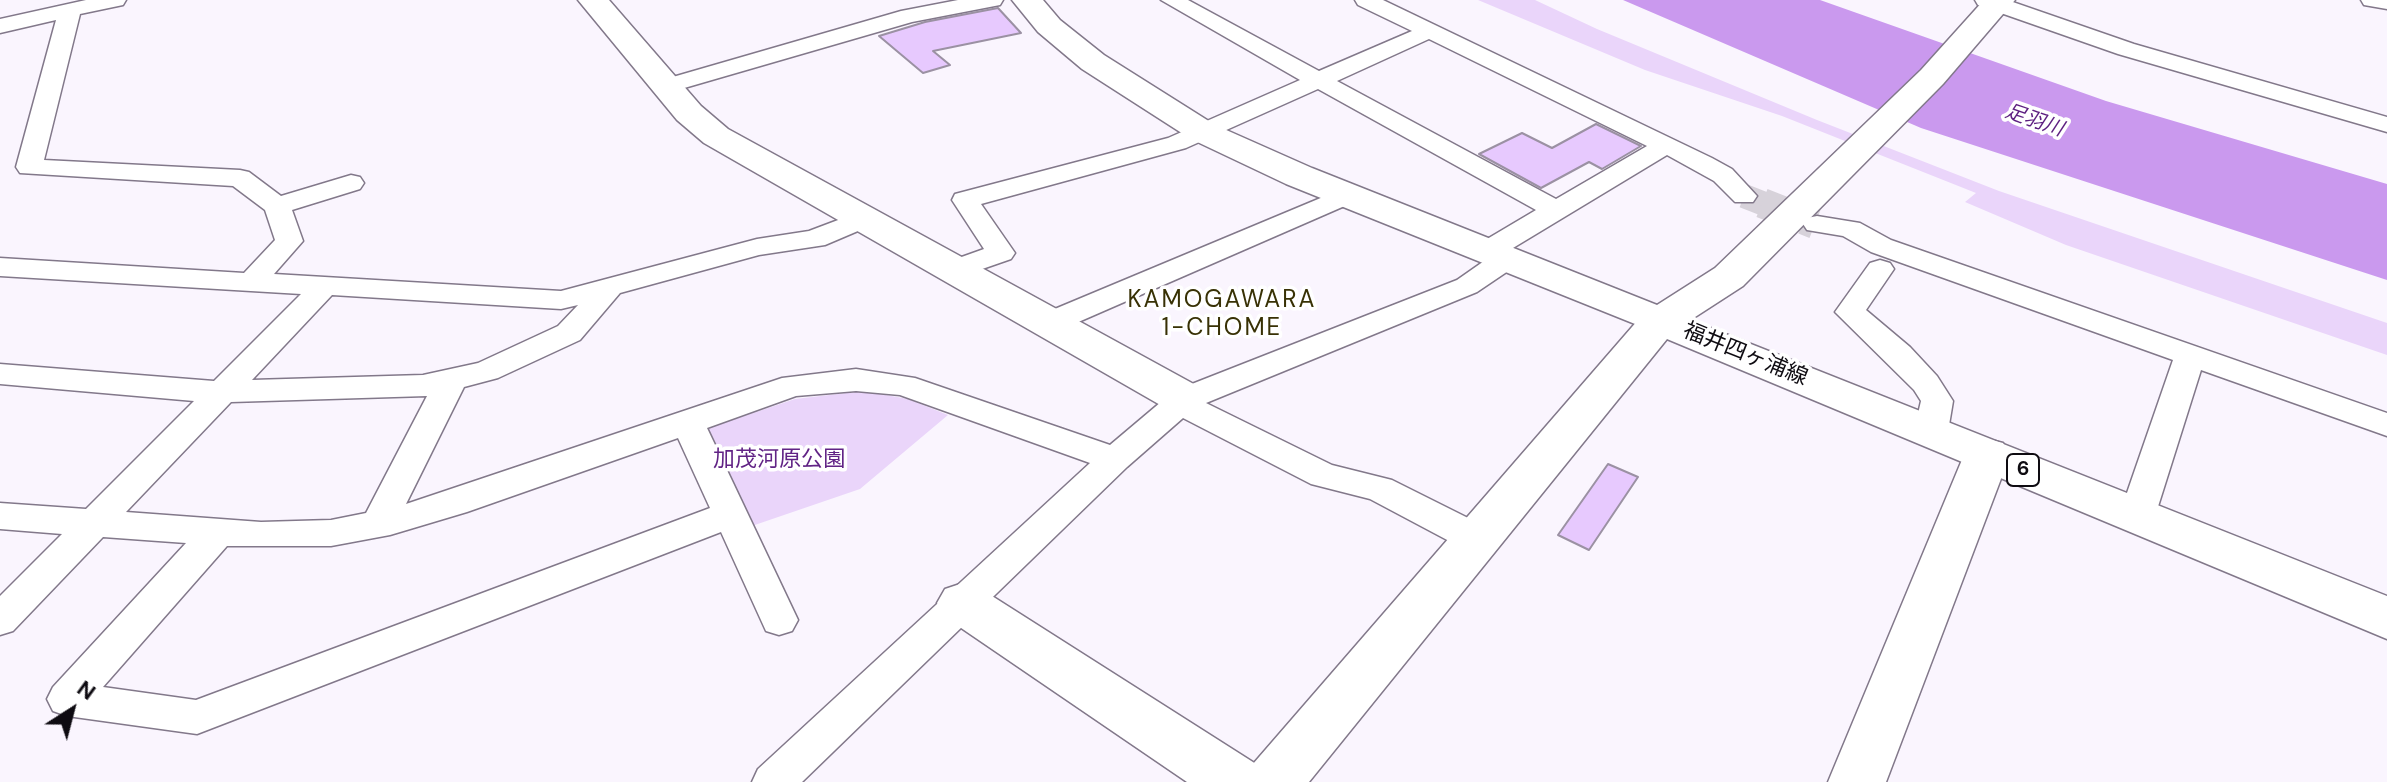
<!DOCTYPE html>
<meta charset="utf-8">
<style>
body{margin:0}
#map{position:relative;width:2387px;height:782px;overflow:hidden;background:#faf5fe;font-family:"DM Sans",sans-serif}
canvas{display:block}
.north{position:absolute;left:32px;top:670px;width:80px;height:80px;-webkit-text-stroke:6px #fff;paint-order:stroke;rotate:36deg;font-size:22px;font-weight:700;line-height:32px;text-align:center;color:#0e0b11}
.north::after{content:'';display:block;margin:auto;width:28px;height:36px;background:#0e0b11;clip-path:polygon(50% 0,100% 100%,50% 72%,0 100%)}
</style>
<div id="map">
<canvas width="2387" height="782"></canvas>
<div class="north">N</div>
</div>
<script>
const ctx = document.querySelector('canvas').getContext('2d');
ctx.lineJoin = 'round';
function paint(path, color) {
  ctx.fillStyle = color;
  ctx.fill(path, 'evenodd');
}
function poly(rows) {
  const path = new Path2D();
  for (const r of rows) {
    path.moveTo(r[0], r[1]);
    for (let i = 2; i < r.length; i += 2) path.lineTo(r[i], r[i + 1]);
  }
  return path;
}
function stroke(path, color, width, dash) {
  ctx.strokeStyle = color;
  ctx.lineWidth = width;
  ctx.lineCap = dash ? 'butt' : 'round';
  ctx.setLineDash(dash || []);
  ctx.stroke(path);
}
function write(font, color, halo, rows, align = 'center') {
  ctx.font = font + ' "DM Sans","Noto Sans JP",sans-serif';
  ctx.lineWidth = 7;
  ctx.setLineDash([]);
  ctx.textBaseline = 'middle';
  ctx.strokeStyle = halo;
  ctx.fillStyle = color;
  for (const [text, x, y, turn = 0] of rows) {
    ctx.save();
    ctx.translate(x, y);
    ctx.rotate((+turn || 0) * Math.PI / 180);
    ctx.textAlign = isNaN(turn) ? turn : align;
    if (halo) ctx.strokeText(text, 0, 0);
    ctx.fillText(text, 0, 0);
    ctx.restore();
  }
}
paint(poly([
 [1478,0,1535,0,1597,29,1817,120,1999,191,2387,323,2387,355,2066,245,1965,202,1976,193,1782,116,1645,70],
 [864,391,908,399,948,415,860,489,746,528,708,428,795,399]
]), '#ead5fa');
paint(poly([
 [1623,0,1820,0,2106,101,2387,184,2387,280,1921,128]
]), '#ca99ee');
const building = poly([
 [998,8,1021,33,933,51,950,65,923,73,879,36,925,22,998,8],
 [1596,124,1641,146,1602,169,1589,162,1541,188,1479,154,1522,133,1552,148,1596,124],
 [1608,464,1638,477,1589,550,1558,535,1608,464]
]);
paint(building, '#e7c9fe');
stroke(building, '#9b91a3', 2);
stroke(poly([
 [1744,196,1767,205]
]), '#d7d2da', 24, [24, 12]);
stroke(poly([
 [1762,203,1815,224]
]), '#d7d2da', 30, [30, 15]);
const street = poly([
 [86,0,126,0,123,5,80,14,44,160,240,170,249,172,281,196,351,175,360,177,364,183,360,189,292,210,303,241,274,274,561,291,757,239,809,231,862,211,872,213,876,219,872,225,825,245,759,255,620,293,580,340,498,378,464,387,406,504,782,378,856,369,915,378,1110,445,1174,391,1457,280,1487,259,1477,257,1473,251,1477,245,1536,210,1318,89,1186,148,981,204,1015,253,1011,259,962,276,952,279,942,276,938,270,942,264,984,249,952,200,955,194,1168,138,1300,80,1161,0,1188,0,1319,71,1412,31,1358,5,1355,0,1383,0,1712,158,1732,169,1757,196,1753,202,1735,202,1714,181,1667,155,1508,251,1517,253,1521,259,1517,265,1477,292,1206,403,1332,465,1392,480,1492,530,1497,540,1492,550,1479,554,1466,550,1370,499,1311,484,1183,418,1127,467,802,782,752,782,758,769,1090,463,900,395,856,391,796,396,707,428,798,620,792,631,779,635,766,631,721,532,197,734,67,716,53,711,47,699,53,687,186,543,103,537,13,631,0,635,0,596,62,534,0,529,0,503,86,509,194,401,0,384,0,364,214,381,301,294,0,276,0,258,244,273,275,240,265,210,233,186,20,173,16,167,56,20,0,33,0,19,86,0],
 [1429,39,1647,146,1556,199,1337,81,1429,39],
 [332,295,561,309,578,305,558,326,478,363,423,375,252,380,332,295],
 [427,396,366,513,331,520,261,522,126,512,231,402,427,396],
 [678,438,710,508,196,700,103,687,227,546,331,546,390,535,467,512,678,438],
 [958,0,1003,0,1000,5,912,22,667,93,659,91,655,86,659,81,901,11,958,0],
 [1975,0,2007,0,2134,44,2387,117,2387,132,2118,54,1978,5,1975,0],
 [2361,0,2387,0,2387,9,2364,5,2361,0],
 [1347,187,1356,189,1360,195,1356,201,1060,330,1049,333,1038,330,1034,323,1038,316,1347,187],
 [1817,216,1860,223,1891,240,2387,413,2387,436,2201,370,2155,516,2149,525,2137,529,2125,525,2119,516,2173,360,1871,252,1843,236,1807,230,1803,224,1807,218,1817,216],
 [1880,260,1890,263,1894,269,1866,310,1910,347,1937,376,1953,401,1948,431,1943,439,1931,442,1919,439,1914,431,1921,401,1914,390,1835,312,1870,263,1880,260]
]);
const secondary = poly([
 [578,0,609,0,701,106,728,129,1201,388,1207,399,1201,410,1185,414,1169,410,704,143,677,120,578,0],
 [1012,0,1043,0,1060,20,1104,55,1215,125,1312,168,1657,305,1715,268,1921,70,1984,0,2015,0,1943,84,1743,286,1675,330,1660,334,1286,184,1191,139,1082,69,1038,32,1012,0],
 [1987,439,2003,443,2010,455,1886,782,1828,782,1964,455,1971,443,1987,439],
 [963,583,981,589,1256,764,1264,782,1187,782,945,617,937,603,945,589,963,583]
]);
const primary = poly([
 [1660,308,2387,596,2387,639,1667,339,1309,782,1245,782,1253,764,1645,312,1660,308]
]);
stroke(street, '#82788a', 3);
stroke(secondary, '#82788a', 3);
stroke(primary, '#82788a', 3);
paint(street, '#fff');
paint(secondary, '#fff');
paint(primary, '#fff');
write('italic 20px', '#5d1f81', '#fff', [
 ["足羽川",2034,121,19]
]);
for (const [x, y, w] of [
 [2023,470,32]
]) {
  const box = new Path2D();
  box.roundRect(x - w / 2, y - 16, w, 32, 6);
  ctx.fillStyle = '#fff';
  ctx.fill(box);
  stroke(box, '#0e0b11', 2);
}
write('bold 20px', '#0e0b11', null, [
 ["6",2023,470]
]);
write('22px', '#0e0b11', '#fff', [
 ["福井四ヶ浦線",1745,355,22]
]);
write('22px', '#612385', '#fff', [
 ["加茂河原公園",779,460]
]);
ctx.letterSpacing = '2px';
write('24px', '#383105', '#fff', [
 ["KAMOGAWARA",1222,301],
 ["1-CHOME",1222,329]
]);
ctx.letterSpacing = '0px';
</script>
